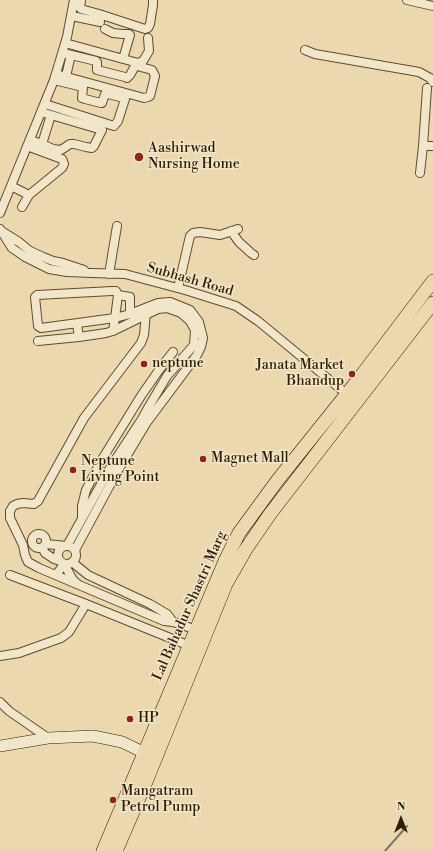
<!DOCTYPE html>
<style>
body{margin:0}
#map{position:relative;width:433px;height:851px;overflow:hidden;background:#ebd8ae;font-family:"Libre Bodoni",serif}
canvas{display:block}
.north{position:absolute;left:381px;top:799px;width:40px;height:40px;-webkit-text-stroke:3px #f2e6ca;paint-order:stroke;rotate:0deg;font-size:11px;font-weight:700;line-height:16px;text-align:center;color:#301d00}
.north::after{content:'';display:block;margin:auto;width:14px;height:18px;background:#301d00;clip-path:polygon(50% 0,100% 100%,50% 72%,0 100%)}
</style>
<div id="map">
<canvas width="433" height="851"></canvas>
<div class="north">N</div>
</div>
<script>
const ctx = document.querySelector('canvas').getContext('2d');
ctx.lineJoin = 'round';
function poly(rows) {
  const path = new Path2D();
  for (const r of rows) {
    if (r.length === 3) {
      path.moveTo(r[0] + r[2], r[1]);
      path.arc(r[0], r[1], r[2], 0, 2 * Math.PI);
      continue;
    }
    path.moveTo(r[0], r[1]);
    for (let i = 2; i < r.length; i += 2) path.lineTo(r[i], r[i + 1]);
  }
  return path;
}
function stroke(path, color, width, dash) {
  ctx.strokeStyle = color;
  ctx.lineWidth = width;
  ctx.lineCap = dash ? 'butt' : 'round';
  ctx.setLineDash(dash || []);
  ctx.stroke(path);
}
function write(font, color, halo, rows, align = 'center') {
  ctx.font = font + ' "Libre Bodoni",serif';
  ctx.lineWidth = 3;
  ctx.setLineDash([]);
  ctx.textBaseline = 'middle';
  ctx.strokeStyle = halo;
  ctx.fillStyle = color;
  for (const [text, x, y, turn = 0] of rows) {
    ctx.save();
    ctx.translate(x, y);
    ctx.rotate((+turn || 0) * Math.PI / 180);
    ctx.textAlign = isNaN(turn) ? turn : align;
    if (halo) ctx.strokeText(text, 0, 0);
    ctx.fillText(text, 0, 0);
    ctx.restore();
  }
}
stroke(poly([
 [385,851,407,826]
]), '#6f7a6b', 2);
const street = poly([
 [81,0,80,8,81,9,99,14,145,29,148,28,150,24,153,5,153,0],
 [407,0,433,6],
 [72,16,100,22],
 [105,29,113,33,123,34,129,34,130,35,123,59],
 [65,43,138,63,143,61,149,51,148,38],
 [305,50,315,54,419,72,430,78,433,82],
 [56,74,144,98,148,97,150,96,155,76,152,70,137,66,135,66,130,75,127,78,125,77,97,70,97,62,96,61,63,53],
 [66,76,71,55],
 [45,104,114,126,118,121,125,99,124,98,108,94,105,94,102,103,101,103,85,99,82,98,83,87,54,80],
 [30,140,42,144,53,149,61,150,70,144,74,144,86,147,92,148,94,146,102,130,41,112],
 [42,144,51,115],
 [423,146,427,88],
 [420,173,423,146,433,146],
 [11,186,29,195],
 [22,207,29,195,62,168,64,164,63,161,62,159,27,146],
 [0,213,54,80,67,37,74,0],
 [0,229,12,248,25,257,49,269,67,272,92,273,125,274,185,290,236,306,258,321,349,396],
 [231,231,239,242,251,253,254,255],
 [3,232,19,242,30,251,43,257,53,261,63,263,84,270],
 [109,274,117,226],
 [178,288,190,236,193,233,200,232,220,235,238,229],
 [118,295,130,297,130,314],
 [38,341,79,337],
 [82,517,82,506,86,490,101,461,141,396,159,370,173,352],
 [39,541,7],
 [46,544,67,546,110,468,142,419,148,408,167,376,194,345,195,330,190,321,181,313,167,308,158,309,113,331,106,333,79,337,77,324],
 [67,555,9],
 [42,547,45,553,54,559,60,561],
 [75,550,117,472,147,422,197,355,201,347,203,338,199,322,190,310,170,302,158,303,130,314,115,318,41,328,38,326,35,297,37,295,112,291,116,291,118,295,115,318,113,331],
 [72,562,88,575,150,604,167,614,173,622],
 [10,575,86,604,190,646],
 [56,575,64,564,73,580,79,585,164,621,173,622,197,630],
 [79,585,39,568,28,562,25,555,23,545,10,518,10,511,13,506,17,504,23,503,34,504,38,501,84,418,141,343,144,335,146,313],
 [0,656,19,653,61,638,69,632,86,604],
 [0,702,9,711,48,738]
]);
const secondary = poly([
 [0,746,48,738,93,736,122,742,151,756]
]);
const primary = poly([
 [103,851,225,561,239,533,277,481,358,380,433,281],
 [116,851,146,782,226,584,246,549,270,514,433,303]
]);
stroke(street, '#5f4c2c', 10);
stroke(secondary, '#301d00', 12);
stroke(primary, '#301d00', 14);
stroke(street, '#f2e6ca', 8);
stroke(secondary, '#f2e6ca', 11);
stroke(primary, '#ebd8ae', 13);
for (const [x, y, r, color] of [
 [139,157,5,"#8f2418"],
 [144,364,4,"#8f2418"],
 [352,374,4,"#8f2418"],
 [203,459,4,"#8f2418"],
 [73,470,4,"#8f2418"],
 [130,719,4,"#8f2418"],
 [113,800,4,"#8f2418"]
]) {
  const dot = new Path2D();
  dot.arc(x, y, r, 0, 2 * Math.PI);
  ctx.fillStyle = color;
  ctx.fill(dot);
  stroke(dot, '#f2e6ca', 1.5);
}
write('14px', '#301d00', '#f2e6ca', [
 ["Aashirwad",148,149],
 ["Nursing Home",148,165],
 ["neptune",152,364],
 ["Janata Market",344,366,"right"],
 ["Bhandup",344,382,"right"],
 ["Magnet Mall",211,459],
 ["Neptune",81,462],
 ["Living Point",81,478],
 ["HP",138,719],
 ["Mangatram",121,792],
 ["Petrol Pump",121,808]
], 'left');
write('14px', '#301d00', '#f2e6ca', [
 ["Subhash Road",190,280,16],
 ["Lal Bahadur Shastri Marg",190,606,-66]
]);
</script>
